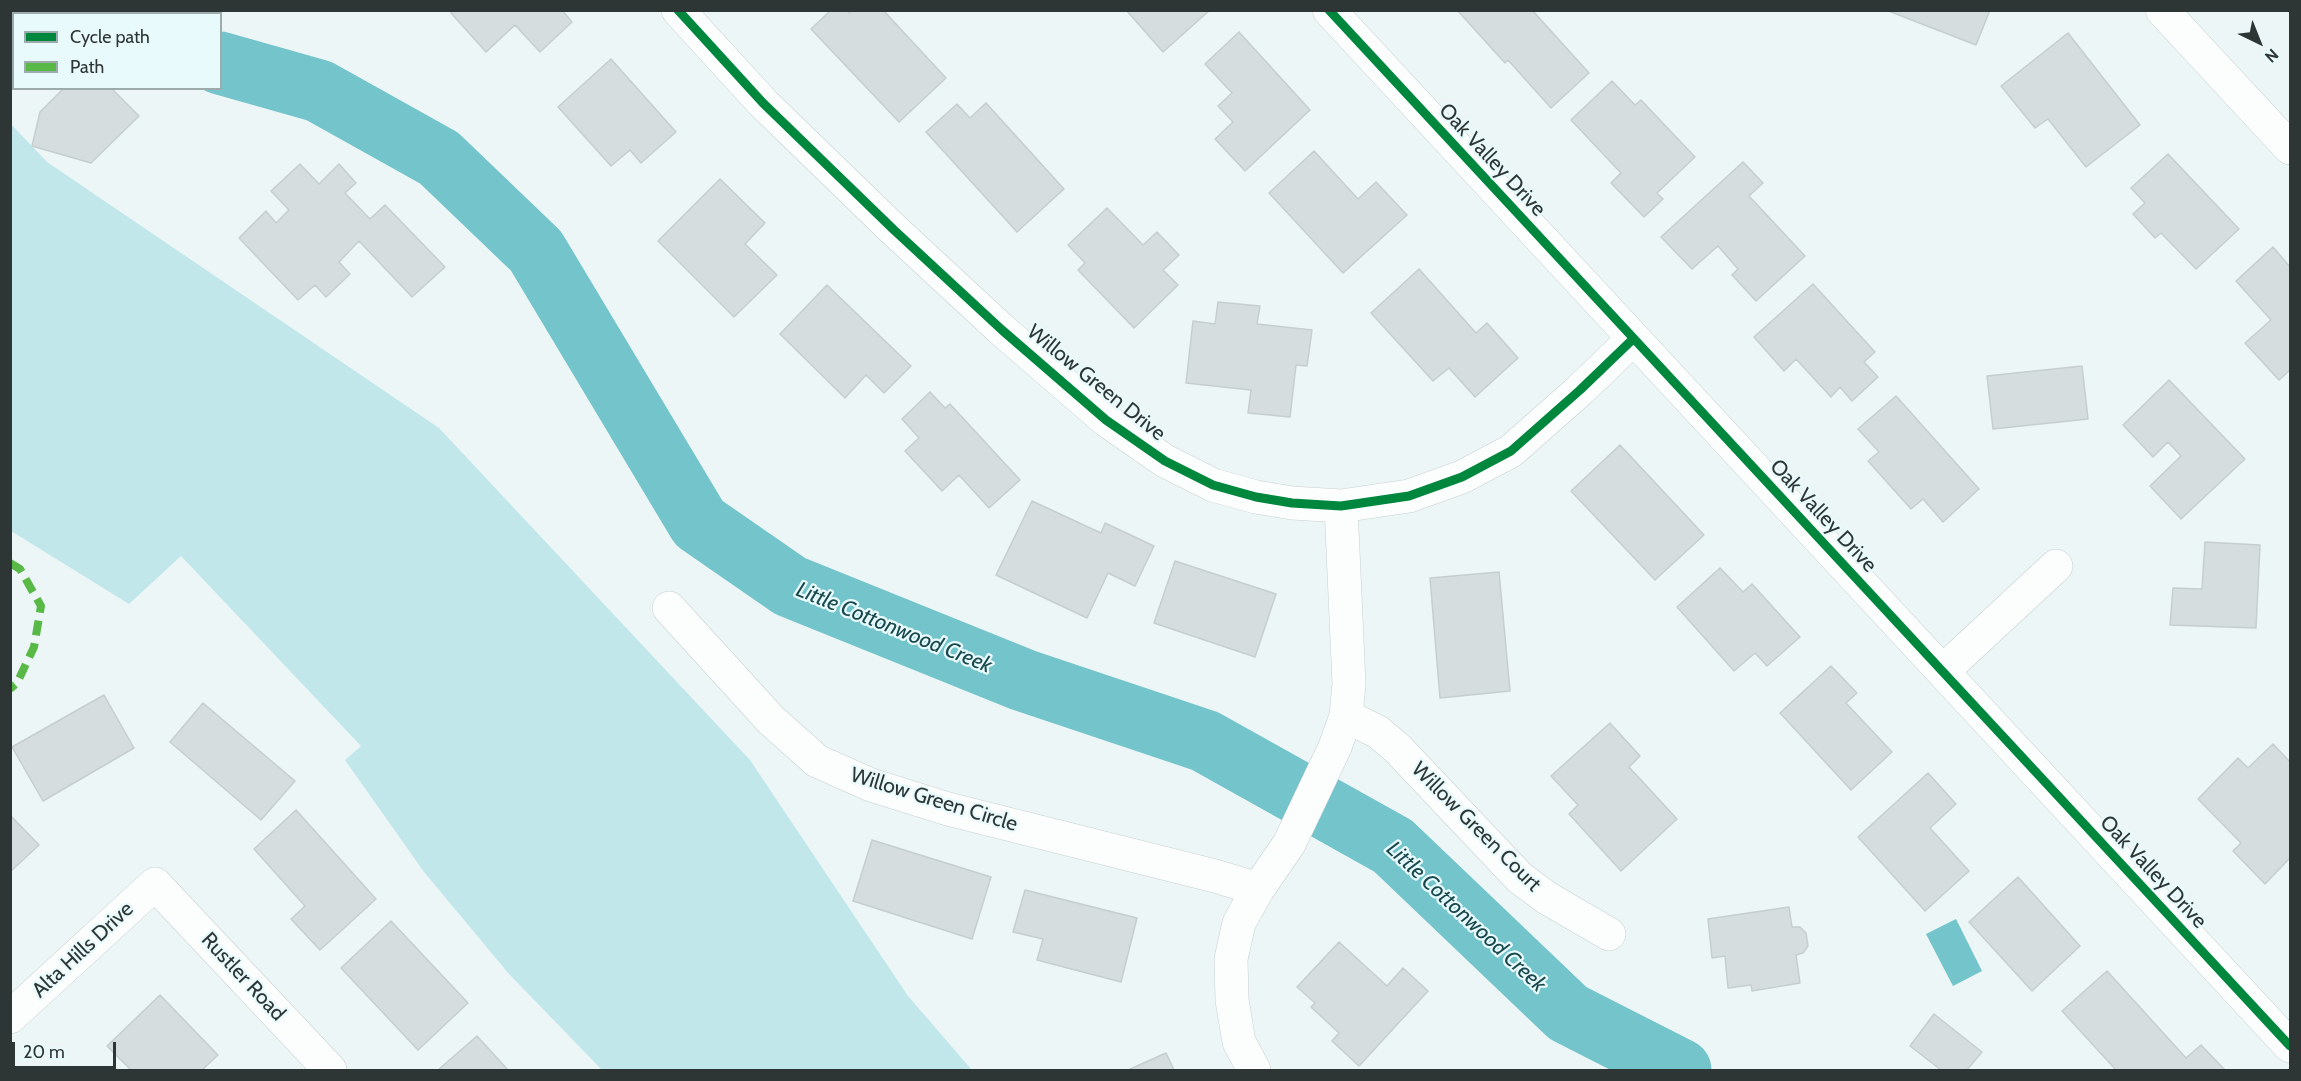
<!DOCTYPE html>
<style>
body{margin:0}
#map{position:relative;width:2301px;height:1081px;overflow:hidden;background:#ecf6f7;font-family:Cabin,sans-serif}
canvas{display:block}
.frame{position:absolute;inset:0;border:12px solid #2e3535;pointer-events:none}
.legend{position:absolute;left:12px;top:12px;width:210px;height:78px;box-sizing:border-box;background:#e8fafc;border:2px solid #9eabac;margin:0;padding:8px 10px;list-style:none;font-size:18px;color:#2e3535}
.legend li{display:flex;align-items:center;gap:12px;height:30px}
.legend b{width:30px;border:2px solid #9eabac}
.north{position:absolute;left:2229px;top:12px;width:60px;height:60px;-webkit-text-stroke:4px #e8fafc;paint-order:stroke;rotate:137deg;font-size:16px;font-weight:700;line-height:24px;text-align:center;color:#2e3535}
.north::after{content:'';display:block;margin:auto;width:21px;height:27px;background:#2e3535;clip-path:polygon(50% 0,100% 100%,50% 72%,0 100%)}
.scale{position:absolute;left:12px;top:1042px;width:104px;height:27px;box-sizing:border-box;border:3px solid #2e3535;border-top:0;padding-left:8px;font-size:18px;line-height:21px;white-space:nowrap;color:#2e3535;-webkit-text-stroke:4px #e8fafc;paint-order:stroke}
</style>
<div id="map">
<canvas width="2301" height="1081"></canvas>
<div class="frame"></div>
<ul class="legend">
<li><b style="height:8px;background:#00873e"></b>Cycle path</li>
<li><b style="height:8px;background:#58b947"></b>Path</li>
</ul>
<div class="north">N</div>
<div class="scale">20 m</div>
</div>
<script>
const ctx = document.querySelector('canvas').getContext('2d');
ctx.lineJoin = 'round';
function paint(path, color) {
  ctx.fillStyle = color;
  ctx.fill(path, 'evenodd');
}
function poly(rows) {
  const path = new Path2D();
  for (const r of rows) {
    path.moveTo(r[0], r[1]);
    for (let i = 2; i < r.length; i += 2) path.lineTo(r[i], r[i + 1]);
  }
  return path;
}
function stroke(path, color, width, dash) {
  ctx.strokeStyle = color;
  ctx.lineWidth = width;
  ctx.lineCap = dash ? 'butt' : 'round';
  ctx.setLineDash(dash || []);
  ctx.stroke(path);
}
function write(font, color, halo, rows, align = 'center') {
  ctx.font = font + ' Cabin,sans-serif';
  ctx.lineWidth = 4.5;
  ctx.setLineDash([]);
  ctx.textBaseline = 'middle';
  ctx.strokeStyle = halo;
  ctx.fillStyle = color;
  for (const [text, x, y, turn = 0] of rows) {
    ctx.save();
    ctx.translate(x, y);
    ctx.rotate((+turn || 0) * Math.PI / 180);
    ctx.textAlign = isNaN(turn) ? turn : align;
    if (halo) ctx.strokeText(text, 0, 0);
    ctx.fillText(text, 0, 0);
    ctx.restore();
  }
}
paint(poly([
 [10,123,47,162,439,428,750,760,908,996,972,1070,602,1070,509,974,424,872,345,760,361,746,181,556,129,604,11,531]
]), '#c2e7eb');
paint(poly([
 [1956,919,1982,971,1953,986,1926,934]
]), '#73c4cb');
stroke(poly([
 [127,10,131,14],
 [220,63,319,91,439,158,536,251,699,523,790,586,1023,680,1205,741,1393,846,1568,1013,1680,1070]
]), '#73c4cb', 63);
const building = poly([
 [453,10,562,10,572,22,540,52,515,25,486,52,451,13,453,10],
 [831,10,847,10,849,13,852,10,883,10,946,78,899,122,811,29,831,10],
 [1126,10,1210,10,1163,52,1126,10],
 [1457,10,1532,10,1589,73,1551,108,1508,60,1505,63,1457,10],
 [1886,10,1990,10,1976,45,1886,10],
 [1239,32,1310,110,1245,171,1215,139,1233,122,1218,106,1232,93,1205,64,1239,32],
 [2068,33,2140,125,2086,167,2048,119,2035,128,2001,86,2068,33],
 [611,59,676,132,641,163,630,150,611,166,558,107,611,59],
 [1612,81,1635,105,1641,100,1695,157,1657,193,1663,199,1644,217,1611,183,1621,173,1571,120,1612,81],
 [64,88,111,88,139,116,91,163,32,146,40,112,64,88],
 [986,103,1064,189,1017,232,926,132,957,104,970,118,986,103],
 [1314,151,1358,199,1376,182,1407,215,1343,273,1269,193,1314,151],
 [2168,154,2239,229,2196,269,2161,233,2155,238,2133,214,2145,203,2131,188,2168,154],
 [1743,162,1763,183,1749,196,1805,256,1756,301,1732,275,1738,269,1718,246,1692,269,1661,237,1743,162],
 [300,164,319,184,339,164,356,183,345,193,370,219,385,205,445,267,412,297,359,241,339,262,350,274,326,297,315,285,298,300,239,238,266,211,276,223,289,210,271,191,300,164],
 [720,179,765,223,745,244,777,275,734,317,658,241,720,179],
 [1107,208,1143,245,1157,232,1179,255,1163,270,1178,285,1134,328,1078,270,1085,263,1068,245,1107,208],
 [2273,247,2290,267,2290,370,2279,380,2245,343,2271,320,2236,281,2273,247],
 [1419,269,1476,333,1487,323,1518,358,1475,397,1449,368,1433,381,1371,313,1419,269],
 [1813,284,1875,352,1864,362,1878,377,1852,401,1840,387,1831,397,1796,359,1784,371,1754,337,1813,284],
 [827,285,911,366,884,393,866,375,845,398,780,334,827,285],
 [1218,302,1260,306,1257,324,1312,330,1307,366,1296,365,1290,417,1248,413,1251,390,1186,383,1193,321,1215,324,1218,302],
 [2082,366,2088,419,1993,429,1987,376,2082,366],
 [2169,380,2245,459,2181,519,2150,486,2181,456,2168,442,2153,457,2123,425,2169,380],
 [930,392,945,408,950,404,1020,480,989,508,959,475,942,491,905,451,919,438,902,419,930,392],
 [1896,396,1979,489,1943,522,1923,499,1911,509,1868,461,1879,452,1858,429,1896,396],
 [1620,445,1704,535,1655,580,1571,491,1620,445],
 [1032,501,1101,533,1105,523,1154,546,1135,586,1108,573,1087,618,996,575,1032,501],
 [2205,542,2260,545,2256,628,2170,625,2173,588,2202,589,2205,542],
 [1175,561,1276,594,1255,657,1154,623,1175,561],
 [1720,568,1743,592,1752,584,1800,637,1767,666,1755,653,1734,671,1677,607,1720,568],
 [1499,572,1510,691,1440,698,1430,578,1499,572],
 [1831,666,1857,693,1846,703,1892,752,1851,790,1780,713,1831,666],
 [104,695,134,748,43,801,12,747,104,695],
 [203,703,295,781,261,820,170,742,203,703],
 [1610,723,1640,756,1629,767,1677,819,1621,871,1569,814,1578,805,1551,776,1610,723],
 [2273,744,2290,762,2290,858,2265,884,2233,851,2241,843,2198,799,2238,758,2248,768,2273,744],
 [1928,773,1956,804,1930,828,1969,871,1925,911,1858,837,1928,773],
 [296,810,376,899,320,950,291,919,305,906,254,849,296,810],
 [10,815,39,845,10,872,10,815],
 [872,840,991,877,972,939,853,901,872,840],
 [2018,877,2080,946,2032,991,1969,922,2018,877],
 [1025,890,1137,918,1121,982,1037,960,1043,939,1013,932,1025,890],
 [1789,907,1792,927,1800,927,1806,933,1808,946,1803,953,1796,955,1800,983,1752,991,1751,985,1728,988,1725,956,1712,958,1708,919,1789,907],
 [391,921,468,1003,418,1050,341,968,391,921],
 [1339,942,1387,986,1403,968,1428,991,1359,1066,1332,1041,1339,1033,1311,1007,1315,1003,1297,987,1339,942],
 [2107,971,2186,1058,2201,1045,2225,1070,2116,1070,2062,1011,2107,971],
 [160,995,218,1055,202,1070,131,1070,107,1046,160,995],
 [1934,1014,1982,1052,1967,1070,1941,1070,1910,1046,1934,1014],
 [477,1036,508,1070,438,1070,477,1036],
 [1166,1053,1174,1070,1128,1070,1166,1053]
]);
paint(building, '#d5ddde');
stroke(building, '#c6cecf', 1.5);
const minor = poly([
 [678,10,763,103,894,230,1002,330,1106,420,1165,461,1213,485,1256,497,1292,503,1341,506,1409,496,1462,477,1511,451,1580,390,1633,339],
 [1329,10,2290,1046],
 [2162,10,2290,148],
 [669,608,771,720,817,761,871,785,948,809,1215,876,1258,889],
 [1943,671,2056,566],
 [1346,716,1378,732,1397,748,1520,878,1547,898,1609,934],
 [10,1017,155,884,330,1070],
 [1254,1070,1239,1042,1232,1000,1231,959,1239,923,1258,889,1289,844,1335,747,1346,716,1349,684,1341,506]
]);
stroke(minor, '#c8d0d0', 34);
stroke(minor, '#fcfefe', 33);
stroke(poly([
 [10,563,20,569,41,606,34,647,17,683,10,689]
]), '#58b947', 8, [15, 8]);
stroke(poly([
 [678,10,763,103,894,230,1002,330,1106,420,1165,461,1213,485,1256,497,1292,503,1341,506,1409,496,1462,477,1511,451,1580,390,1633,339],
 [1329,10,2290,1046]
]), '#00873e', 9);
write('21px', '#2e3535', '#e8fafc', [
 ["Oak Valley Drive",1492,160,47],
 ["Willow Green Drive",1096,383,39],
 ["Oak Valley Drive",1823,516,47],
 ["Willow Green Circle",934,800,17],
 ["Willow Green Court",1476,827,45],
 ["Oak Valley Drive",2153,872,47],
 ["Alta Hills Drive",83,950,-43],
 ["Rustler Road",243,977,47]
]);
write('italic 22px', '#19494e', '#e8fafc', [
 ["Little Cottonwood Creek",894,628,22],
 ["Little Cottonwood Creek",1466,917,43]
]);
</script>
